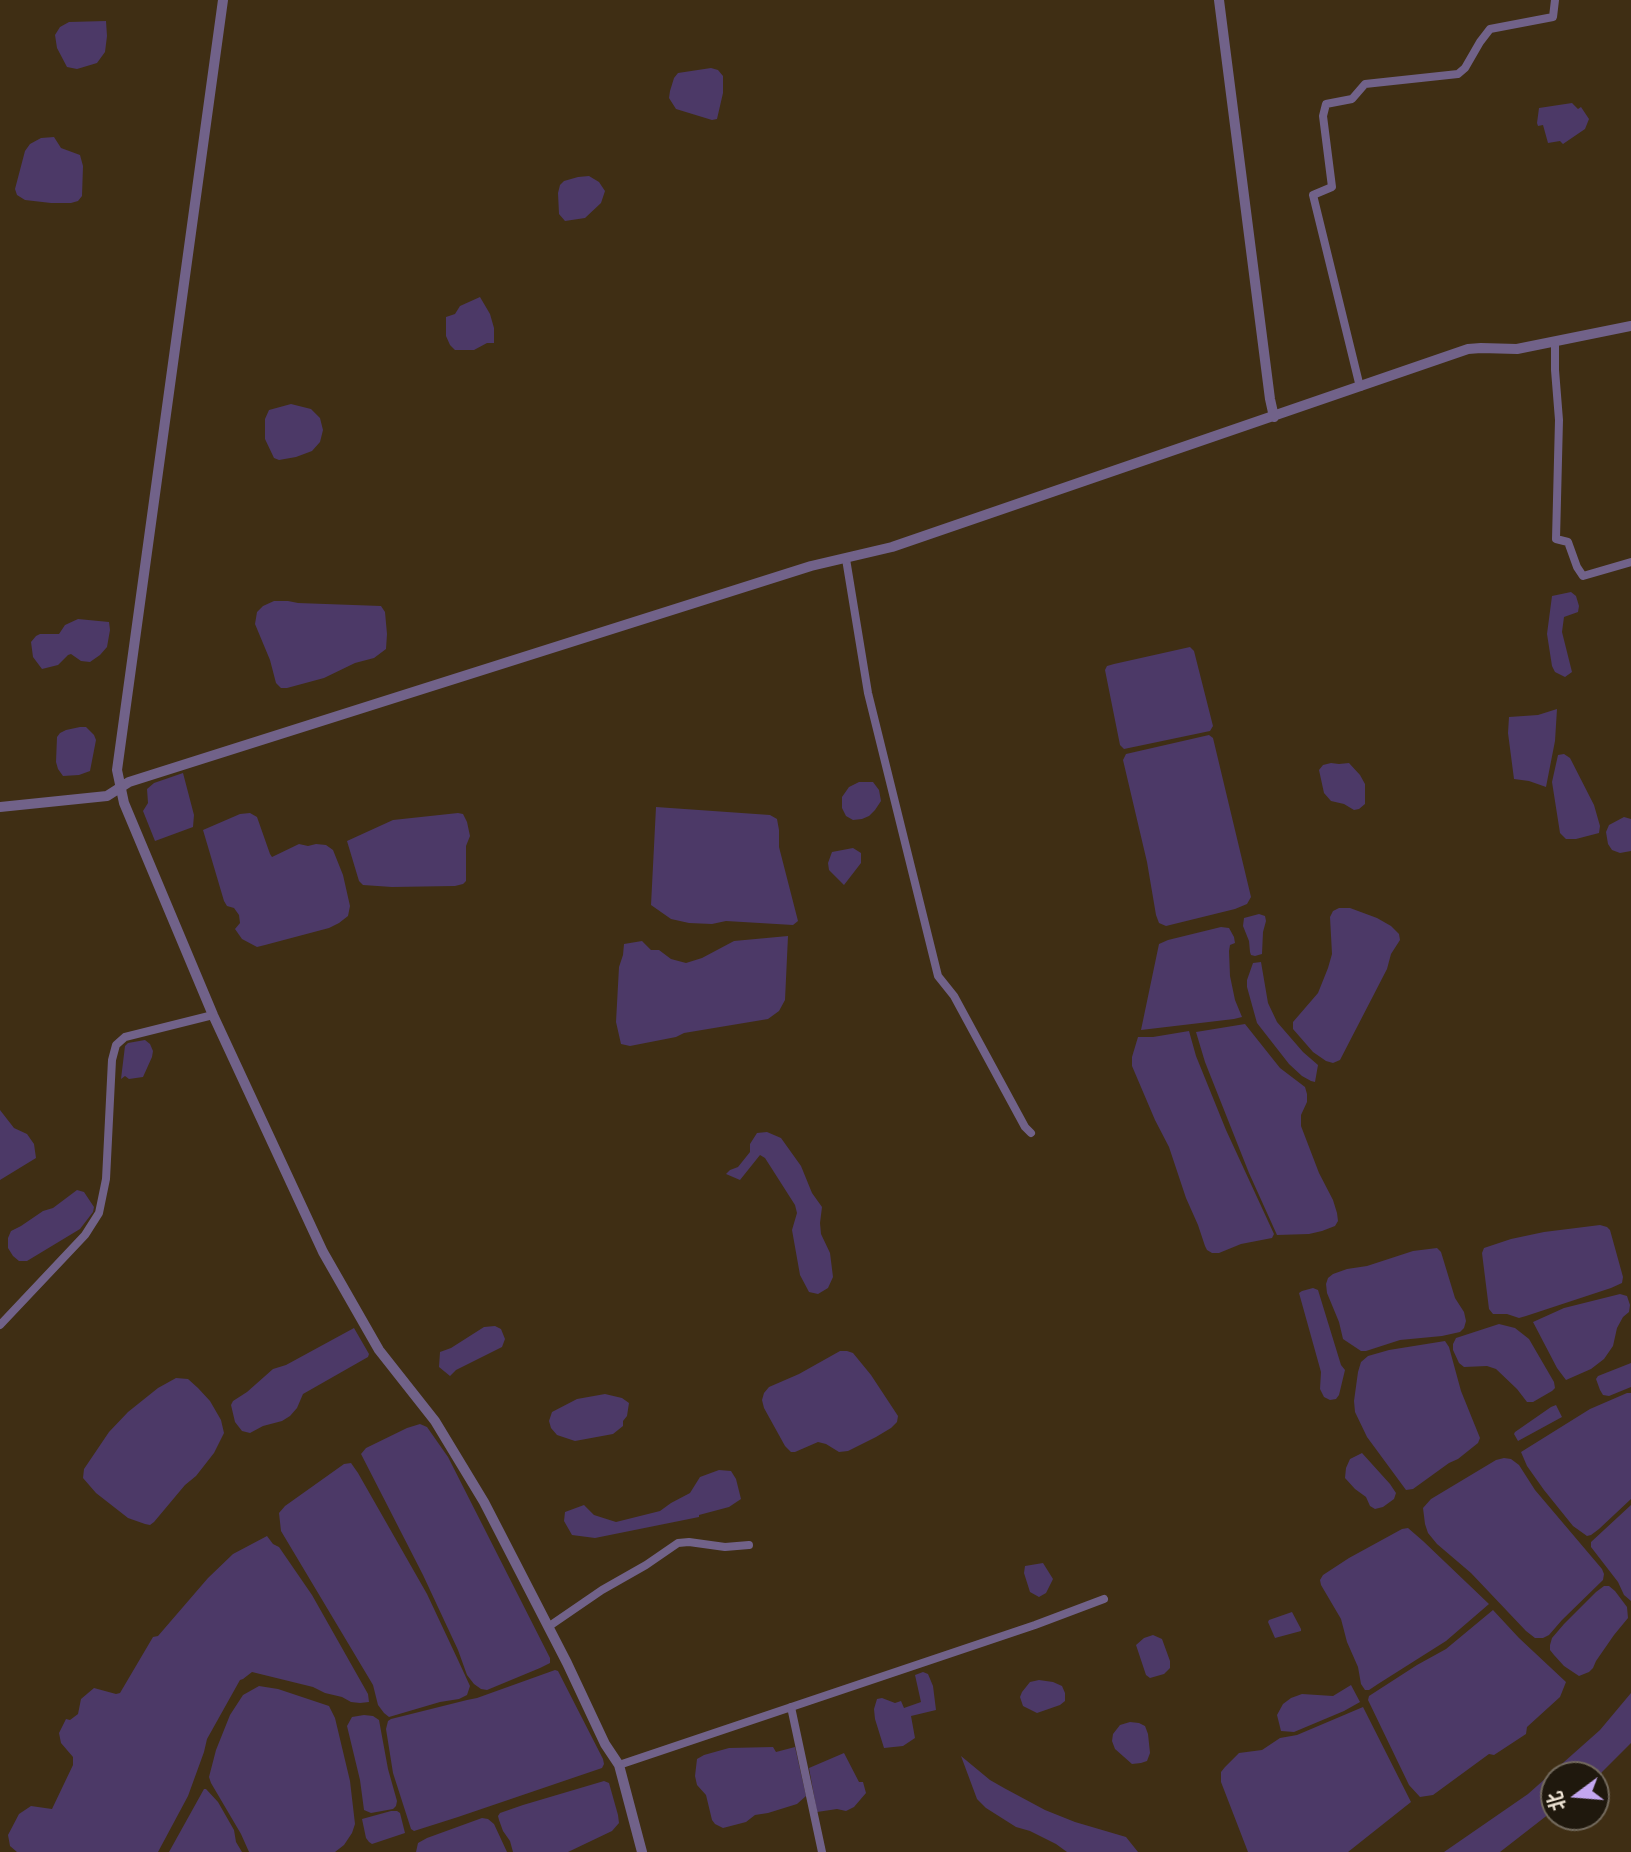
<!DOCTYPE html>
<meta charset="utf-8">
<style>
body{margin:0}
#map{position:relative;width:1631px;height:1852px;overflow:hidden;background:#3f2e14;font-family:"Libre Baskerville","Noto Sans SC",serif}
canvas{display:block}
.north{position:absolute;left:1540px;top:1761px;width:70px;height:70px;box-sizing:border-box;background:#1f180d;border:2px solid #736a5d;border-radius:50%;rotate:254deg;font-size:19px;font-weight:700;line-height:28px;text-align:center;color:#f0e5d6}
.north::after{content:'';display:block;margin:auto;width:24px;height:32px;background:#c4a7f1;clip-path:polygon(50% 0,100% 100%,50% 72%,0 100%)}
</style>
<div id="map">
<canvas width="1631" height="1852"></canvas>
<div class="north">北</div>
</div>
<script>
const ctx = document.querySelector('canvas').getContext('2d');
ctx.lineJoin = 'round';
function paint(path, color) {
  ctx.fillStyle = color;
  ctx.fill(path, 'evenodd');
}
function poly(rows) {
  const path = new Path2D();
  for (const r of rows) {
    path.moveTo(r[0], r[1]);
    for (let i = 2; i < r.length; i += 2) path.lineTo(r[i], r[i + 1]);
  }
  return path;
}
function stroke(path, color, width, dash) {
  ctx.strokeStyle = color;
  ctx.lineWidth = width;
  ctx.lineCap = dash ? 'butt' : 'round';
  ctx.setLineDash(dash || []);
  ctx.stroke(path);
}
paint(poly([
 [106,21,107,36,105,52,97,63,77,69,67,67,57,48,55,35,60,27,69,22],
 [711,68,718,70,723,76,723,93,717,119,712,120,676,109,669,98,670,91,674,78,678,73],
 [1572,103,1578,109,1581,107,1589,119,1585,129,1563,144,1560,141,1548,143,1543,125,1538,126,1537,123,1539,108],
 [54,137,61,148,80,155,83,166,82,196,78,201,71,203,51,203,25,200,17,195,15,189,25,151,30,144,41,138],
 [589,176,599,182,605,191,601,203,585,218,565,221,559,214,558,193,560,185,564,181,578,177],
 [480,297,490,314,494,328,494,343,487,343,474,350,455,350,450,345,446,336,446,317,455,314,460,306],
 [291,404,311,409,320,418,323,430,320,442,312,451,296,457,279,460,274,458,265,439,265,419,269,410],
 [1571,592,1576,596,1579,606,1578,612,1564,617,1562,632,1572,672,1565,677,1555,672,1552,666,1547,634,1552,596],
 [274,601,288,601,298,603,381,606,385,612,387,634,386,649,374,658,355,663,324,678,287,688,281,688,276,683,270,660,255,624,257,612,263,606],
 [78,619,109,622,110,630,107,647,100,655,90,662,81,661,71,654,68,655,58,665,42,669,33,657,31,642,36,636,40,634,59,634,65,625],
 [1190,647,1194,651,1213,726,1210,731,1124,749,1120,745,1105,670,1107,666,1114,664],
 [1557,709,1555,741,1546,787,1529,781,1514,779,1508,733,1509,717,1538,715],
 [80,727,86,727,94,735,96,740,90,771,79,775,63,776,58,769,56,762,57,737,60,733,66,730],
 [1209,735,1213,738,1251,897,1247,904,1235,909,1166,926,1159,923,1156,915,1147,862,1123,760,1126,754],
 [1564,754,1570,758,1594,805,1600,826,1599,833,1576,839,1566,839,1560,833,1552,782,1558,755],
 [1331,763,1339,764,1349,763,1360,775,1365,784,1365,804,1359,809,1354,810,1344,804,1331,801,1324,793,1319,770,1323,765],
 [183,773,194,815,193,827,155,841,143,811,148,803,147,789,154,783],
 [859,782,873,782,879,790,881,801,875,810,869,816,862,819,853,820,846,816,842,808,842,797,849,787],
 [656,807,770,815,777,819,779,830,779,847,798,921,793,925,726,921,712,924,689,923,671,919,651,905],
 [250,813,257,817,270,854,272,857,299,844,308,846,316,844,326,845,333,850,343,875,350,906,348,916,339,923,329,928,265,945,257,947,242,939,235,929,240,923,239,915,234,908,227,906,224,901,203,830,240,814],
 [458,813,463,814,467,822,470,836,466,846,466,881,463,884,455,886,392,887,363,885,359,881,347,841,393,820],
 [1624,817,1631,819,1631,851,1620,853,1612,850,1608,844,1606,832,1609,825],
 [853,848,861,853,861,863,844,885,829,870,828,863,832,852],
 [1339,908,1350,908,1377,918,1391,926,1399,934,1400,940,1391,954,1387,969,1340,1060,1333,1063,1326,1061,1313,1052,1293,1029,1293,1022,1318,993,1328,968,1332,954,1330,917,1333,911],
 [1259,914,1265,916,1266,921,1263,932,1262,954,1255,956,1251,955,1250,952,1249,941,1243,926,1244,918],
 [1221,927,1229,928,1234,937,1235,943,1230,945,1229,951,1230,976,1235,1000,1242,1017,1234,1019,1141,1030,1159,944,1168,940],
 [788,936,785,1000,779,1011,768,1019,684,1033,676,1037,630,1046,621,1044,616,1022,619,967,623,955,624,944,642,941,651,950,659,950,671,959,686,963,702,958,734,941],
 [1261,962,1268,1003,1277,1022,1303,1052,1318,1065,1315,1082,1311,1081,1302,1076,1289,1064,1257,1023,1247,987,1247,980,1253,963],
 [1245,1024,1280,1068,1305,1087,1307,1094,1307,1102,1301,1115,1301,1126,1319,1173,1333,1200,1337,1213,1338,1221,1335,1226,1322,1231,1309,1234,1277,1235,1249,1173,1205,1062,1196,1032],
 [1189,1031,1196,1056,1226,1130,1274,1234,1272,1238,1241,1244,1219,1253,1212,1253,1207,1250,1205,1246,1198,1225,1186,1198,1169,1147,1155,1120,1132,1066,1132,1057,1138,1037,1153,1037],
 [145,1040,150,1044,153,1051,152,1057,143,1077,129,1079,125,1076,121,1079,125,1046,128,1043],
 [0,1110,14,1128,27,1134,34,1144,36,1158,0,1180],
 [767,1132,781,1138,801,1166,812,1193,822,1207,820,1223,821,1234,830,1253,833,1277,828,1288,818,1294,809,1292,800,1275,792,1230,797,1213,795,1205,765,1158,760,1155,740,1180,726,1174,730,1170,738,1167,750,1152,750,1144,757,1133],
 [77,1190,84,1192,94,1207,93,1212,80,1229,27,1261,19,1261,13,1256,8,1248,8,1238,11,1231,21,1226,43,1211,53,1208],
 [1600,1225,1607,1227,1610,1230,1623,1277,1622,1283,1611,1288,1526,1316,1519,1318,1507,1314,1493,1314,1489,1309,1482,1253,1484,1248,1511,1239,1544,1232],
 [1437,1248,1441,1252,1455,1298,1464,1312,1466,1321,1464,1328,1460,1332,1442,1336,1400,1340,1366,1351,1361,1351,1343,1339,1339,1322,1327,1293,1326,1284,1328,1278,1333,1274,1347,1269,1367,1266,1413,1251],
 [1313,1288,1318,1290,1341,1365,1345,1370,1339,1395,1336,1399,1330,1400,1324,1397,1320,1389,1321,1372,1299,1293,1302,1291],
 [1620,1294,1627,1296,1630,1305,1629,1312,1623,1317,1617,1328,1613,1346,1604,1359,1591,1369,1566,1380,1557,1368,1533,1322,1564,1308],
 [1499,1324,1515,1328,1529,1339,1554,1382,1555,1388,1552,1391,1533,1402,1527,1402,1517,1389,1496,1369,1487,1366,1464,1367,1459,1363,1453,1350,1453,1344,1456,1338],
 [495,1326,501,1329,505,1339,502,1347,456,1370,450,1376,439,1367,440,1352,451,1348,484,1327],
 [354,1328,369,1354,368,1357,303,1394,297,1408,290,1416,282,1421,263,1426,250,1433,242,1431,235,1422,231,1405,233,1401,247,1392,273,1369,286,1365],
 [1445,1341,1449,1347,1461,1391,1480,1438,1478,1443,1458,1459,1449,1463,1413,1489,1406,1490,1367,1437,1355,1412,1354,1401,1358,1372,1361,1362,1368,1356,1389,1350],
 [840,1351,847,1351,853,1353,871,1375,898,1416,897,1422,891,1428,876,1437,848,1451,839,1452,826,1444,818,1442,795,1452,791,1452,785,1446,764,1408,762,1400,764,1393,769,1387,799,1374],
 [1631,1363,1631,1387,1609,1396,1603,1395,1600,1390,1596,1379,1598,1376],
 [176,1378,188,1379,198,1388,210,1401,221,1420,224,1433,214,1453,196,1476,185,1485,154,1522,150,1525,145,1524,128,1518,96,1493,83,1478,84,1469,109,1432,128,1412,158,1388],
 [1627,1393,1631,1393,1631,1499,1599,1529,1591,1535,1587,1536,1573,1526,1544,1490,1527,1466,1521,1452,1590,1409],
 [605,1394,622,1398,629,1403,627,1416,623,1421,623,1426,613,1434,575,1441,557,1435,551,1428,549,1421,552,1412,577,1399],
 [1556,1405,1562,1417,1518,1441,1514,1434,1515,1432,1551,1407],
 [420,1424,427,1427,448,1457,550,1658,550,1663,540,1668,487,1690,481,1689,474,1684,467,1675,458,1650,423,1575,361,1454,366,1448,407,1428],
 [1362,1453,1390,1484,1396,1493,1394,1499,1383,1507,1375,1509,1370,1506,1366,1497,1355,1489,1345,1478,1346,1468,1350,1459],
 [1504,1458,1511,1459,1519,1465,1535,1490,1602,1569,1604,1574,1603,1580,1562,1620,1549,1635,1543,1638,1535,1638,1526,1631,1471,1573,1437,1544,1428,1533,1425,1524,1423,1508,1431,1499,1496,1460],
 [351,1463,358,1473,427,1594,458,1660,470,1686,467,1695,459,1699,440,1702,389,1717,384,1713,378,1705,373,1685,281,1531,279,1513,285,1506,344,1464],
 [719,1470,731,1471,736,1479,741,1499,729,1507,699,1515,699,1517,595,1538,572,1535,564,1521,565,1512,584,1505,594,1515,616,1522,660,1511,671,1503,690,1493,700,1477],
 [1631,1505,1631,1601,1624,1595,1618,1582,1591,1547,1591,1542],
 [1408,1528,1423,1541,1489,1604,1446,1641,1378,1684,1369,1690,1365,1690,1361,1684,1358,1667,1347,1642,1341,1619,1321,1585,1320,1580,1323,1575,1349,1558,1402,1529],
 [267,1536,273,1544,279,1547,312,1595,368,1694,369,1702,360,1703,351,1702,342,1697,325,1693,313,1687,252,1672,243,1679,240,1680,207,1739,204,1752,188,1796,158,1852,17,1852,10,1846,8,1835,19,1814,31,1806,52,1809,73,1765,73,1757,61,1743,59,1733,66,1719,70,1720,78,1714,81,1699,94,1688,116,1694,120,1693,153,1637,158,1636,208,1578,233,1554],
 [1043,1563,1053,1579,1046,1593,1039,1597,1030,1592,1024,1573,1025,1566],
 [1604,1586,1609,1586,1615,1591,1627,1607,1628,1618,1614,1635,1596,1661,1593,1668,1589,1672,1579,1676,1564,1666,1554,1655,1550,1650,1550,1645,1552,1638,1564,1624,1596,1592],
 [1493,1610,1519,1638,1566,1682,1560,1697,1527,1727,1526,1734,1494,1755,1489,1754,1433,1795,1420,1797,1409,1785,1368,1700,1369,1696,1417,1665,1446,1649],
 [1292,1612,1301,1629,1301,1631,1275,1638,1268,1622,1269,1620],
 [1153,1635,1162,1639,1170,1661,1170,1668,1164,1674,1150,1678,1146,1675,1136,1645,1144,1638],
 [555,1670,558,1671,603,1759,604,1764,602,1768,458,1817,414,1831,411,1829,393,1773,386,1729,388,1721,391,1719,467,1700,477,1698],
 [923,1672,928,1674,933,1686,936,1710,911,1716,915,1738,903,1746,884,1748,875,1719,874,1709,877,1699,882,1698,895,1703,901,1701,904,1708,921,1702,915,1675],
 [1039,1680,1053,1682,1062,1686,1065,1693,1065,1701,1060,1705,1037,1713,1023,1706,1020,1697,1022,1692,1030,1682],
 [1351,1685,1360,1702,1344,1711,1294,1732,1281,1731,1277,1715,1283,1704,1291,1698,1302,1694,1333,1696],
 [259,1686,278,1689,329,1706,335,1718,350,1781,355,1824,352,1833,344,1845,335,1852,249,1852,241,1834,211,1783,209,1777,216,1750,230,1715,243,1695],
 [1631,1693,1631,1743,1596,1778,1596,1775,1554,1775,1554,1810,1500,1852,1444,1852,1528,1794,1600,1730],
 [1363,1707,1411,1802,1348,1852,1248,1852,1221,1782,1221,1772,1225,1767,1239,1753,1262,1750,1280,1738,1297,1735],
 [364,1715,373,1716,379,1720,388,1769,397,1801,396,1806,393,1809,371,1813,364,1810,360,1780,347,1726,352,1717],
 [1130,1722,1139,1723,1145,1726,1148,1734,1150,1753,1147,1761,1141,1763,1132,1764,1115,1749,1112,1741,1113,1734,1120,1725],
 [773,1747,776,1752,795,1747,806,1796,797,1804,768,1813,755,1815,746,1822,723,1828,715,1824,712,1820,706,1795,697,1785,695,1776,697,1759,704,1755,729,1748],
 [844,1753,859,1782,863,1782,866,1793,854,1807,846,1811,837,1809,817,1812,809,1768],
 [961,1756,990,1780,1004,1788,1045,1810,1075,1822,1126,1837,1138,1852,1067,1852,1056,1844,1030,1831,1016,1827,986,1808,977,1799],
 [604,1781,609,1783,618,1815,619,1823,612,1831,568,1852,513,1852,510,1841,503,1831,499,1820,498,1816,500,1813,523,1805],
 [204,1789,206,1789,218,1802,234,1830,236,1842,242,1852,169,1852],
 [391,1811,397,1811,400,1813,405,1833,372,1844,369,1842,366,1838,362,1819],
 [482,1818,488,1819,494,1824,507,1852,416,1852,418,1843,427,1838]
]), '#4c3967');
stroke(poly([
 [1555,343,1555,370,1559,420,1556,539,1568,542,1577,567,1583,576,1631,562],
 [1360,387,1313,195,1332,187,1323,116,1326,104,1352,99,1365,84,1458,74,1465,68,1480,42,1490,29,1553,17,1555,0],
 [846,559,868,693,938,976,954,996,1025,1127,1031,1133],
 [0,1325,85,1235,99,1213,106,1179,112,1060,116,1045,125,1037,213,1015],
 [548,1627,602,1590,646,1565,678,1543,689,1542,725,1547,749,1545],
 [791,1707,822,1852],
 [619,1765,1035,1625,1104,1599]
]), '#716289', 8);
stroke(poly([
 [223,0,117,770,124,803,213,1015,323,1252,379,1350,435,1421,484,1502,567,1663,605,1744,619,1765,642,1852],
 [1219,0,1270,399,1274,417],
 [0,807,107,796,129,782,811,566,892,547,1468,349,1481,348,1517,349,1631,326]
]), '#716289', 10);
</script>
